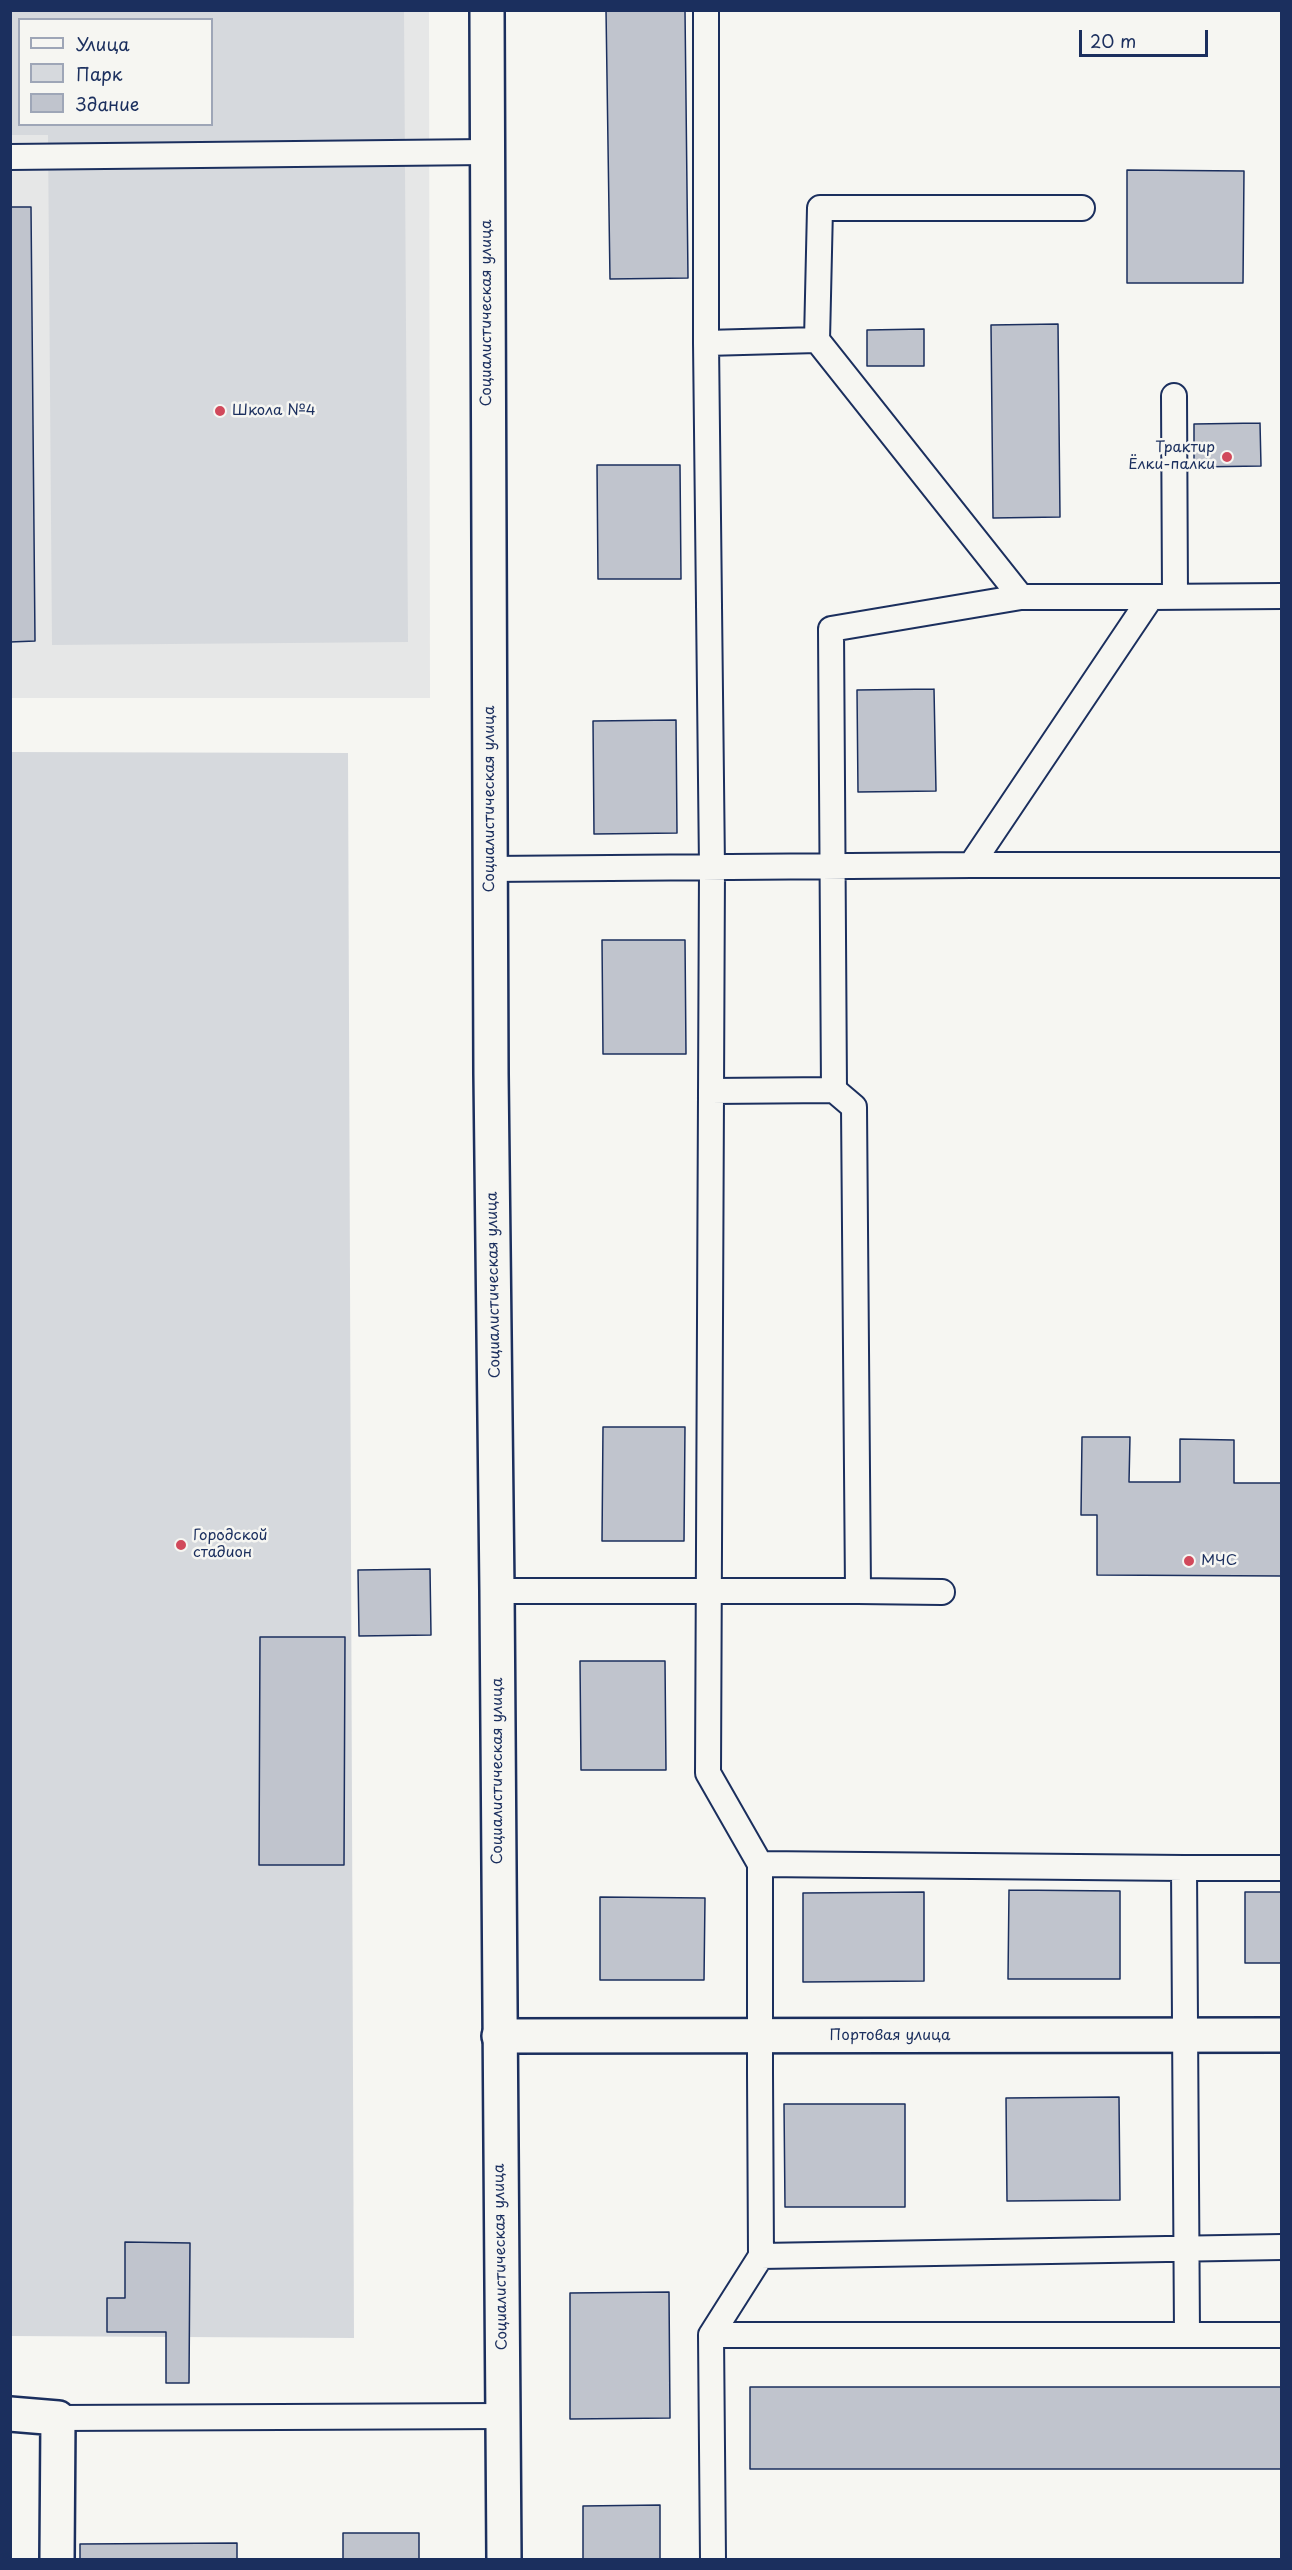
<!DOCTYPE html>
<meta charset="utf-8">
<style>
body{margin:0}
#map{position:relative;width:1292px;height:2570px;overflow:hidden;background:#f6f6f2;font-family:"Playpen Sans",sans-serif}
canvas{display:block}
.frame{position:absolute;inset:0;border:12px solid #1b2f5e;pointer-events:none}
.legend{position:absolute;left:18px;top:18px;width:195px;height:108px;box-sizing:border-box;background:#f6f6f2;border:2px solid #9ea6b7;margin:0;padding:8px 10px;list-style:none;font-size:18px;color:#1b2f5e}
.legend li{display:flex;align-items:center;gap:12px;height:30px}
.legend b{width:30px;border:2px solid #9ea6b7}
.scale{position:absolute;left:1079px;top:30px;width:129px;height:27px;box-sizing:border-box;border:3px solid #1b2f5e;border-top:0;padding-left:8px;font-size:18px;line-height:21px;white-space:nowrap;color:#1b2f5e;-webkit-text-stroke:4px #f6f6f2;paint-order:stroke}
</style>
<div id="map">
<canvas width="1292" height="2570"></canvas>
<div class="frame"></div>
<ul class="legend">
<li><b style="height:8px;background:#f6f6f2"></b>Улица</li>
<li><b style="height:16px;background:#d6d9dd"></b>Парк</li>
<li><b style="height:16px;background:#c0c4cd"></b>Здание</li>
</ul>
<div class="scale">20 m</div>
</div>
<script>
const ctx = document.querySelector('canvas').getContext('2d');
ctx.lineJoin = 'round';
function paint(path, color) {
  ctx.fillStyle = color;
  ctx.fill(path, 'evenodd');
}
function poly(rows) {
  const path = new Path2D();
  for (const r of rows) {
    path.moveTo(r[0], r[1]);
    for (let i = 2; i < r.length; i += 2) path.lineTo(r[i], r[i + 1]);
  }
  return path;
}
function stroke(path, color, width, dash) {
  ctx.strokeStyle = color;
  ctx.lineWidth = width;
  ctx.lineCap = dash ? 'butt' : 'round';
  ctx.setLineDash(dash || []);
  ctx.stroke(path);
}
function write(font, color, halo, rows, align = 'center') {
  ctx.font = font + ' "Playpen Sans",sans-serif';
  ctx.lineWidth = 5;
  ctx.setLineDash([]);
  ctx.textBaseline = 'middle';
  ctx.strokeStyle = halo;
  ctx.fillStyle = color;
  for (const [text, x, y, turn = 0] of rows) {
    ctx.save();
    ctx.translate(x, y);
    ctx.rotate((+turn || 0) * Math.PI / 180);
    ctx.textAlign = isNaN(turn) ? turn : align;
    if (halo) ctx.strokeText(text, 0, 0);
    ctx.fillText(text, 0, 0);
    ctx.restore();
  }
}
paint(poly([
 [10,11,429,11,430,698,11,698],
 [20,20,212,20,212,124,20,124]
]), '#e6e7e7');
paint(poly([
 [10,11,404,11,408,642,52,645,48,135,11,135],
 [20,20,212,20,212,124,20,124],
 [11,752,348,753,354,2338,11,2336]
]), '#d6d9dd');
const building = poly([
 [606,10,685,10,688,278,610,279,606,10],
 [1127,170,1244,171,1243,283,1127,283,1127,170],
 [10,207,31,207,35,641,10,642,10,207],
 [1058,324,1060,517,993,518,991,325,1058,324],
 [924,329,924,366,867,366,867,330,924,329],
 [1260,423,1261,466,1194,467,1194,424,1260,423],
 [597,465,680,465,681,579,598,579,597,465],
 [934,689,936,791,858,792,857,690,934,689],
 [676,720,677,833,594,834,593,721,676,720],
 [602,940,685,940,686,1054,603,1054,602,940],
 [603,1427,685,1427,684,1541,602,1541,603,1427],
 [1082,1437,1130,1437,1129,1482,1180,1482,1180,1439,1234,1440,1234,1483,1282,1483,1282,1576,1097,1575,1097,1515,1081,1515,1082,1437],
 [430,1569,431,1635,359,1636,358,1570,430,1569],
 [260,1637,345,1637,344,1865,259,1865,260,1637],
 [580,1661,665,1661,666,1770,581,1770,580,1661],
 [1009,1890,1120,1891,1120,1979,1008,1979,1009,1890],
 [924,1892,924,1981,803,1982,803,1893,924,1892],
 [1245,1892,1282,1892,1282,1963,1245,1963,1245,1892],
 [600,1897,705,1898,704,1980,600,1980,600,1897],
 [1119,2097,1120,2200,1007,2201,1006,2098,1119,2097],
 [784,2104,905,2104,905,2207,785,2207,784,2104],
 [125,2242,190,2243,189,2383,166,2383,166,2332,107,2332,107,2298,125,2298,125,2242],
 [669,2292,670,2418,570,2419,570,2293,669,2292],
 [750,2387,1282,2387,1282,2469,750,2469,750,2387],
 [660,2505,660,2560,583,2560,583,2506,660,2505],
 [343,2533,419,2533,419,2560,343,2560,343,2533],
 [237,2543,237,2560,80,2560,80,2544,237,2543]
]);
paint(building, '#c0c4cd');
stroke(building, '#1b2f5e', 1.5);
const service = poly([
 [706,10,706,343,712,867,708,1773,760,1864,760,2073,761,2256,711,2335,713,2560],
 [10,157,486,152],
 [817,340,820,208,1082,208],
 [706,343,817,340,1021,597],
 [1174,396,1175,597],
 [971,865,1282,865],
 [490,869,971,865,1151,597,1282,596],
 [711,1091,834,1090],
 [497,1591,858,1591,854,1107,834,1090,831,629,1021,597,1151,597],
 [858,1591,942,1592],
 [760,1864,1184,1868],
 [761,2256,1282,2247],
 [711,2335,1282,2335],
 [1187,2335,1184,1868,1282,1868],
 [58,2418,503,2416]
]);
const minor = poly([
 [499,2036,1282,2035],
 [10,2414,58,2418,57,2560]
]);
const secondary = poly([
 [487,10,491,1074,497,1591,504,2560]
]);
stroke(service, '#1b2f5e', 28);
stroke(minor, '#1b2f5e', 38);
stroke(secondary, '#1b2f5e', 38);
stroke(service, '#f6f6f2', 24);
stroke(minor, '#f6f6f2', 33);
stroke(secondary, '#f6f6f2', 33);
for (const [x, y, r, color] of [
 [220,411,6,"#d1495b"],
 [1227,457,6,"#d1495b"],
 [181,1545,6,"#d1495b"],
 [1189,1561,6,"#d1495b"]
]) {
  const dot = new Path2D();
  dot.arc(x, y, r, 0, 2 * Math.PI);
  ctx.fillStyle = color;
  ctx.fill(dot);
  stroke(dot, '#f6f6f2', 2);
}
write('15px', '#1b2f5e', '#f6f6f2', [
 ["Социалистическая улица",487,313,-90],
 ["Социалистическая улица",490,799,-90],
 ["Социалистическая улица",494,1285,-91],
 ["Социалистическая улица",498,1771,-90],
 ["Портовая улица",890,2036],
 ["Социалистическая улица",501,2257,-91]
]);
write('15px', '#1b2f5e', '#f6f6f2', [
 ["Школа №4",232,411],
 ["Трактир",1215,448,"right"],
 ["Ёлки-палки",1215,465,"right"],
 ["Городской",193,1536],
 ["стадион",193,1553],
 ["МЧС",1201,1561]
], 'left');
</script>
